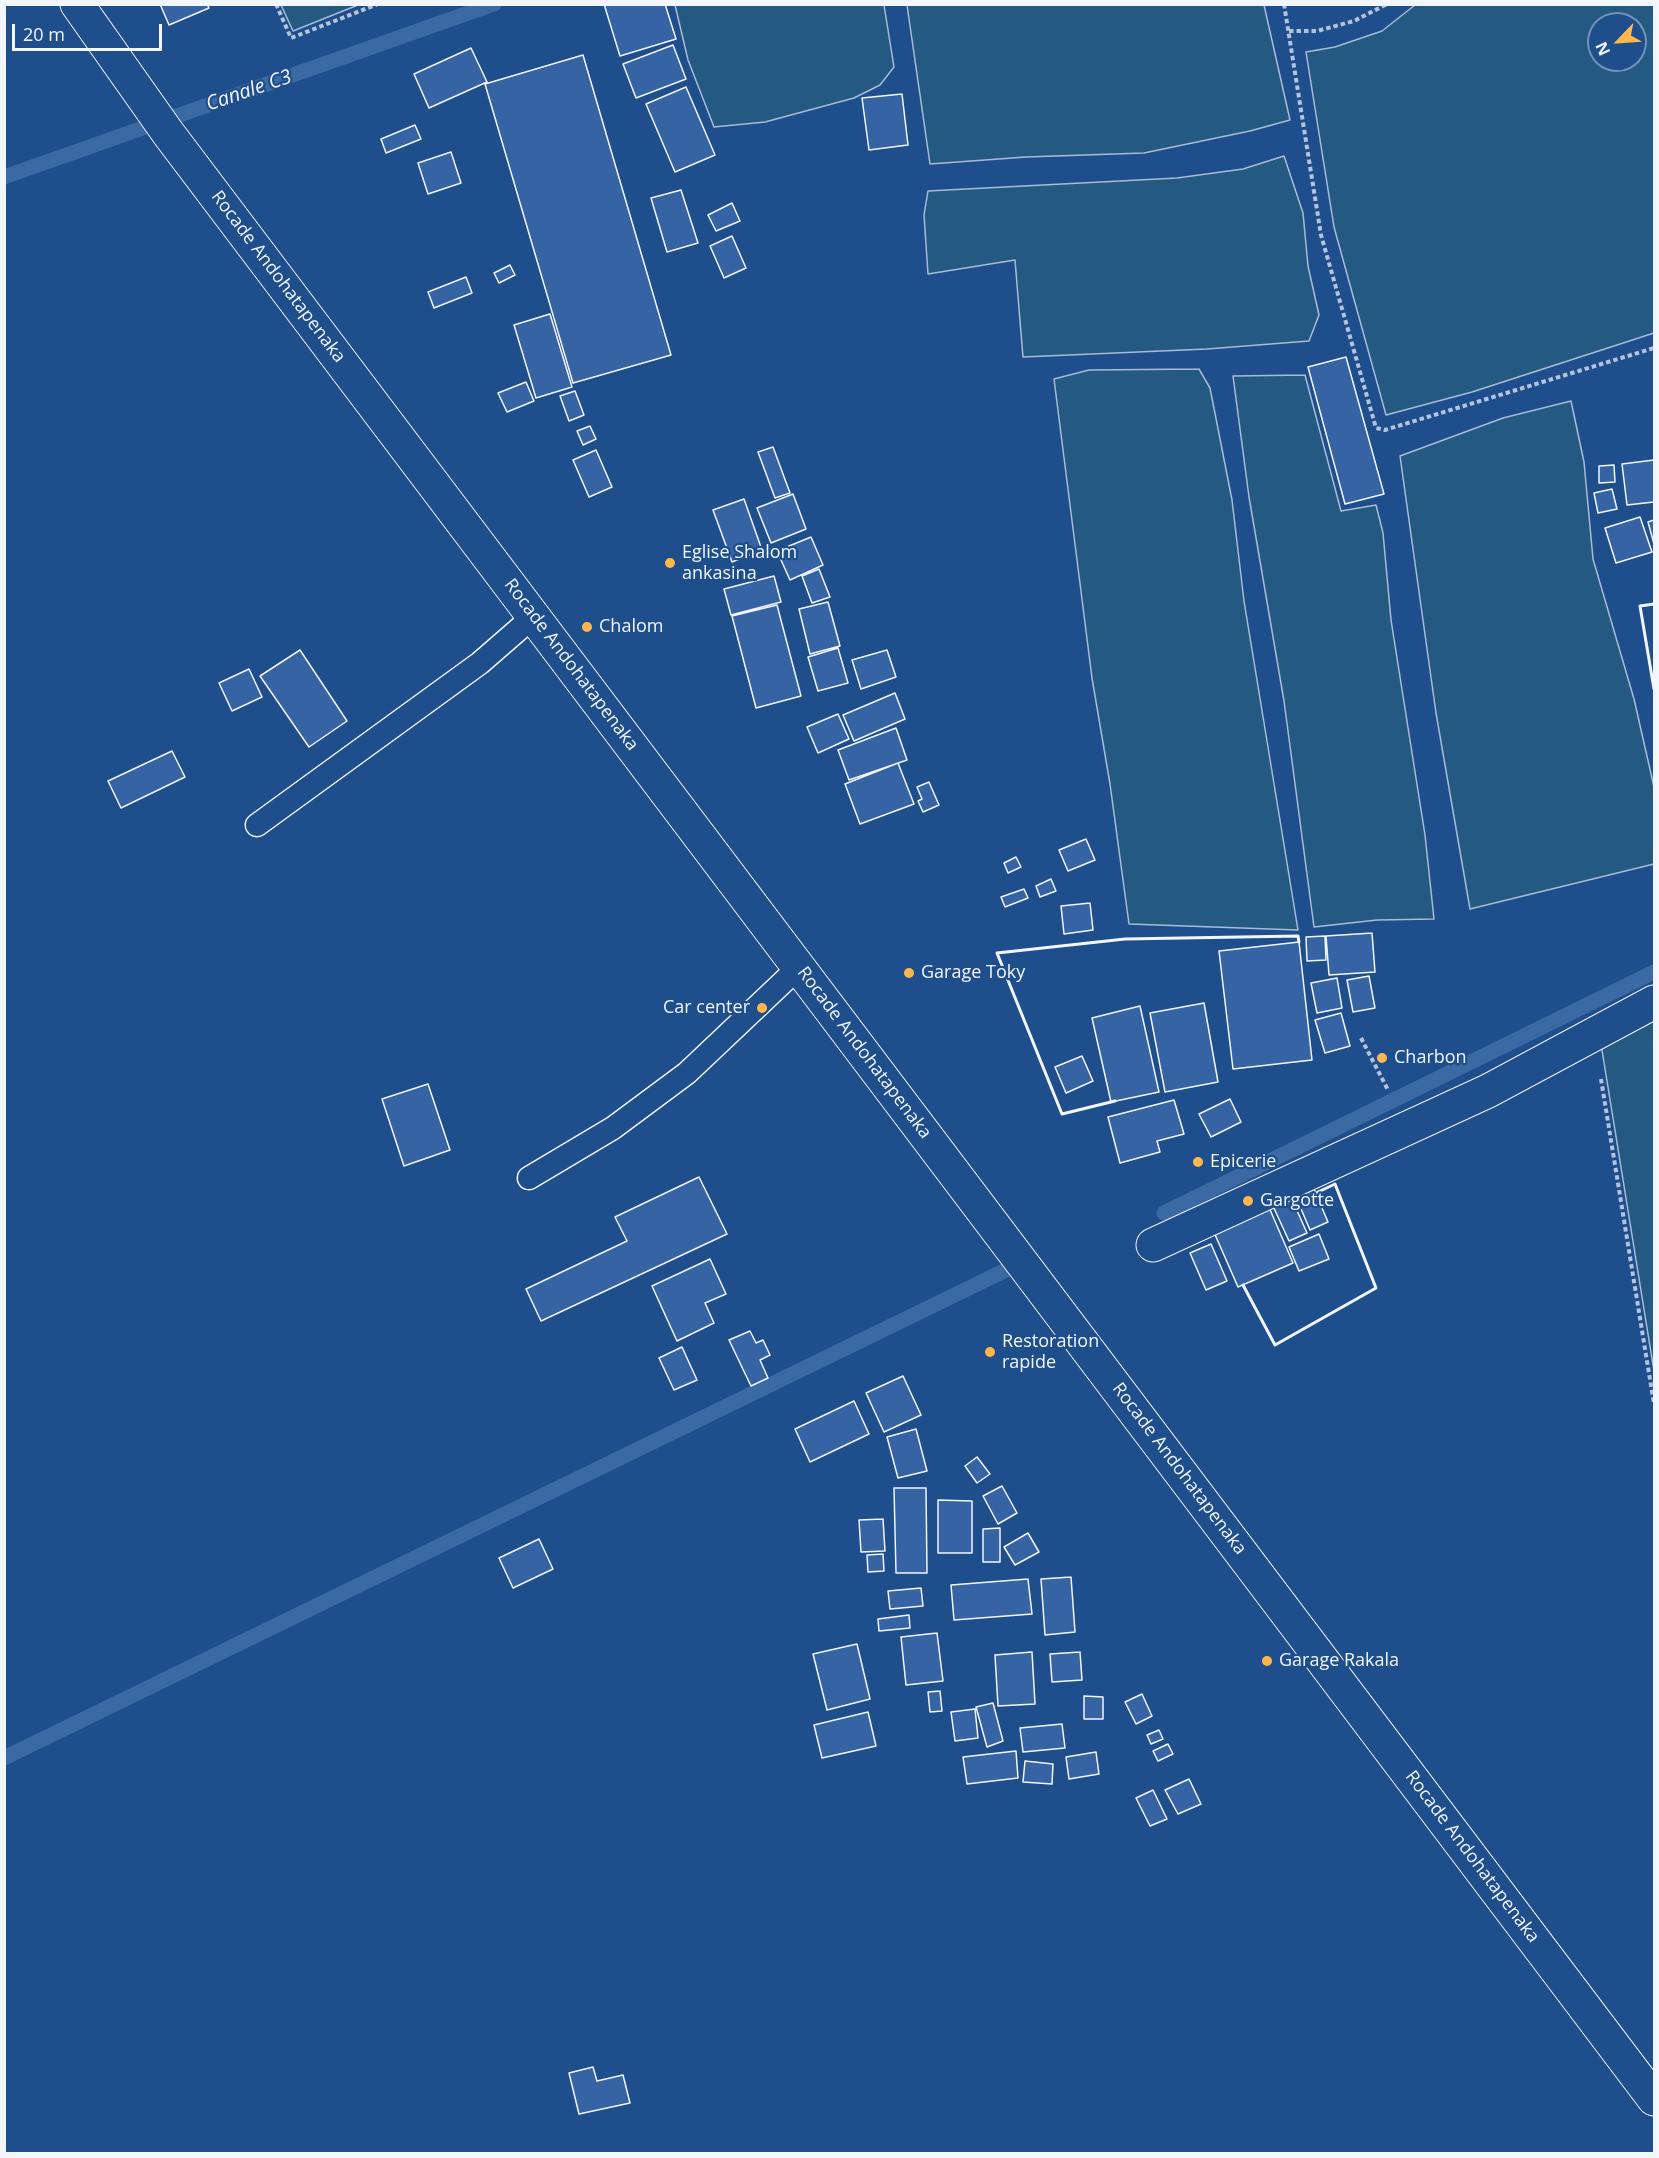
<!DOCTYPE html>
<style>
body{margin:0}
#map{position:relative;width:1659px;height:2158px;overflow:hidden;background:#1f4e8c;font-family:"Open Sans",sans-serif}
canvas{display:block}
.frame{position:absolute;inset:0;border:6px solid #f2f6ff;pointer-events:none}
.north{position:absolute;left:1587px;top:12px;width:60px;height:60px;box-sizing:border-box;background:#1f4e8c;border:2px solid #7391ba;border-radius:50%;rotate:245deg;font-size:16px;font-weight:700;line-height:24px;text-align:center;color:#f2f6ff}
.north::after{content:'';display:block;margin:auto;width:21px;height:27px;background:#ffb74d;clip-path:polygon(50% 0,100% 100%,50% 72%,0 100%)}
.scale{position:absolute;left:12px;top:24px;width:150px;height:27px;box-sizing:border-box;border:3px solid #f2f6ff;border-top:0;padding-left:8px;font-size:18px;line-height:21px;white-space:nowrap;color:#f2f6ff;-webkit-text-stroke:4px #1f4e8c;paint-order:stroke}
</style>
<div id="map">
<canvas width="1659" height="2158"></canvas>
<div class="frame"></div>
<div class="north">N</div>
<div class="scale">20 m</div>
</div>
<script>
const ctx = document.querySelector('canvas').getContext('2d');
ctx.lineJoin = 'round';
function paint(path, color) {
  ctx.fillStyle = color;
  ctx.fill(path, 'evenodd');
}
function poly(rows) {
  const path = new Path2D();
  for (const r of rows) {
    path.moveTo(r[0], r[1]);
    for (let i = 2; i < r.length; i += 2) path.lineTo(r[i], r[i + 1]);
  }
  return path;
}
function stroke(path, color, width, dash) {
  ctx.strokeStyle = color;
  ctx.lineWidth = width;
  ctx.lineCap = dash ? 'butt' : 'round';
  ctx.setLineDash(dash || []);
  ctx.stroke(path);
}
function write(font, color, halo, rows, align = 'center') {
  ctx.font = font + ' "Open Sans",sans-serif';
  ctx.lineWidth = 4.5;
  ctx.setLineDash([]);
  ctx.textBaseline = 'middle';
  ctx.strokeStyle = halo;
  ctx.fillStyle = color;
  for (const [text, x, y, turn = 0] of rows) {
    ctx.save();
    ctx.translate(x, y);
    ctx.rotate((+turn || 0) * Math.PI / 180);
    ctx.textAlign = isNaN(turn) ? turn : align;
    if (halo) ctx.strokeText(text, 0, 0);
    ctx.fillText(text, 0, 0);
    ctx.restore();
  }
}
const green = poly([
 [281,5,358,5,293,31,281,5],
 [675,5,884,5,894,67,880,85,854,98,765,122,714,127,688,60,675,5],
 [907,5,1264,5,1290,120,1250,131,1144,153,1026,157,930,164,907,5],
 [1415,5,1654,5,1654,333,1472,392,1386,415,1334,227,1306,52,1335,47,1382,31,1415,5],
 [1599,24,1635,24,1635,60,1599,60,1599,24],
 [1284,156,1303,213,1308,266,1319,315,1309,341,1207,349,1023,357,1015,260,928,274,924,215,928,191,1177,178,1243,169,1284,156],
 [1199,369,1210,388,1232,500,1244,601,1298,930,1129,924,1110,784,1092,678,1054,379,1089,370,1199,369],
 [1305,375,1341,511,1376,505,1383,533,1391,620,1425,835,1434,919,1377,920,1314,927,1284,701,1249,497,1233,376,1305,375],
 [1571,401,1584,462,1593,559,1634,699,1654,787,1654,864,1470,909,1436,713,1400,456,1503,418,1571,401],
 [1654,1018,1654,1371,1601,1044,1654,1018]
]);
paint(green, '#245a82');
stroke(green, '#a8bbd7', 1.5);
stroke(poly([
 [4,177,494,4],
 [1164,1213,1654,972],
 [4,1758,1006,1270]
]), '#3b69a3', 15);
const building = poly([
 [160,4,207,4,209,8,169,25,160,4],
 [604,4,665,4,676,39,620,56,604,4],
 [673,45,686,79,636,98,623,64,673,45],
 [471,48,487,82,429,108,414,74,471,48],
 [583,55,671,355,573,383,485,84,583,55],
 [686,87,715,155,675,172,646,104,686,87],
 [902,94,908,145,869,150,862,98,902,94],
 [415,125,421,139,386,153,381,139,415,125],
 [451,152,461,183,428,194,418,163,451,152],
 [681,190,698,243,667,252,651,198,681,190],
 [732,203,740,221,716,231,708,215,732,203],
 [732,236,746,268,724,278,710,246,732,236],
 [510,265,515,275,499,283,494,273,510,265],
 [466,277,472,293,434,308,428,292,466,277],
 [550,314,572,387,536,398,514,325,550,314],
 [1346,357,1384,494,1345,504,1308,367,1346,357],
 [526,382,534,401,507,412,498,393,526,382],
 [575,391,584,415,569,421,560,396,575,391],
 [590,426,596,439,583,445,577,431,590,426],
 [773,447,790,493,775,498,758,452,773,447],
 [596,450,612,487,589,497,573,460,596,450],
 [1654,460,1654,502,1627,505,1622,464,1654,460],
 [1614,465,1615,482,1599,483,1599,466,1614,465],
 [1612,489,1617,509,1598,513,1594,493,1612,489],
 [793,494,806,529,771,543,757,508,793,494],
 [744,499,762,550,732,562,713,510,744,499],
 [1640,517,1652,552,1616,563,1605,528,1640,517],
 [1654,520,1654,544,1648,522,1654,520],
 [811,537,823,565,790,580,777,551,811,537],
 [819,569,830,597,812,603,802,576,819,569],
 [774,576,781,602,731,615,724,589,774,576],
 [828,602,840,646,810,654,799,609,828,602],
 [777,605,801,696,756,708,732,616,777,605],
 [838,648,848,683,818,691,808,657,838,648],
 [300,650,347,721,309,747,260,676,300,650],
 [887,650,896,677,861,689,852,660,887,650],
 [249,669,262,697,232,711,219,683,249,669],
 [895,693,905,719,854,741,843,715,895,693],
 [838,714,849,739,818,753,807,727,838,714],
 [896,728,907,760,849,780,838,750,896,728],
 [172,751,185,777,121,808,108,781,172,751],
 [898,763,914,804,860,824,845,784,898,763],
 [929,782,939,805,923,812,918,801,922,799,917,787,929,782],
 [1086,839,1095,860,1068,871,1059,850,1086,839],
 [1016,857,1021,867,1008,873,1004,863,1016,857],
 [1051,879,1056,891,1040,897,1036,886,1051,879],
 [1024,889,1028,898,1005,907,1001,897,1024,889],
 [1090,903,1093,930,1064,934,1061,906,1090,903],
 [1372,933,1375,972,1329,975,1326,936,1372,933],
 [1325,936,1326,960,1307,961,1306,937,1325,936],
 [1299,942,1312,1060,1233,1069,1219,951,1299,942],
 [1369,976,1375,1008,1353,1012,1347,980,1369,976],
 [1337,978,1342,1008,1317,1013,1311,983,1337,978],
 [1204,1003,1218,1082,1165,1092,1150,1013,1204,1003],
 [1140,1006,1159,1092,1111,1102,1092,1018,1140,1006],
 [1341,1013,1350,1046,1325,1053,1315,1020,1341,1013],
 [1082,1056,1093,1081,1066,1093,1055,1067,1082,1056],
 [428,1084,450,1150,404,1166,382,1099,428,1084],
 [1230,1099,1241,1122,1211,1137,1199,1114,1230,1099],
 [1174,1100,1184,1134,1157,1141,1160,1152,1120,1163,1108,1117,1174,1100],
 [699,1177,727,1234,541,1321,526,1289,627,1241,615,1217,699,1177],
 [1314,1189,1328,1222,1310,1230,1296,1197,1314,1189],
 [1291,1197,1307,1233,1289,1241,1273,1206,1291,1197],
 [1268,1205,1293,1263,1238,1287,1213,1230,1268,1205],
 [1319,1234,1329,1259,1299,1271,1289,1247,1319,1234],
 [1211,1244,1227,1281,1206,1290,1190,1253,1211,1244],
 [710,1259,726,1294,705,1303,714,1323,677,1341,652,1286,710,1259],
 [750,1331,756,1343,763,1340,770,1355,760,1360,768,1378,751,1386,729,1340,750,1331],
 [682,1347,697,1380,674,1390,659,1358,682,1347],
 [903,1376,921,1415,884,1432,866,1393,903,1376],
 [854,1401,869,1434,810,1462,795,1429,854,1401],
 [916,1429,927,1471,898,1478,887,1437,916,1429],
 [977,1457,990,1474,977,1483,965,1466,977,1457],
 [1002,1486,1017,1513,998,1524,983,1496,1002,1486],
 [894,1488,926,1488,927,1573,896,1573,894,1488],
 [938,1500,972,1501,972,1553,938,1553,938,1500],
 [883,1519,885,1551,861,1552,859,1520,883,1519],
 [1000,1528,1000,1562,983,1562,983,1529,1000,1528],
 [1028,1533,1039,1552,1015,1565,1004,1547,1028,1533],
 [539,1539,553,1569,513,1588,499,1558,539,1539],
 [883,1554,884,1571,868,1572,867,1555,883,1554],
 [1071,1577,1075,1632,1045,1635,1041,1579,1071,1577],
 [1028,1579,1032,1614,954,1620,951,1585,1028,1579],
 [921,1588,923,1606,890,1609,888,1591,921,1588],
 [909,1615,910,1628,879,1631,878,1619,909,1615],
 [937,1633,943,1681,906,1685,901,1637,937,1633],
 [857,1644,870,1699,827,1710,813,1654,857,1644],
 [1032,1652,1035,1704,998,1706,995,1655,1032,1652],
 [1080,1652,1082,1680,1052,1682,1050,1654,1080,1652],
 [940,1691,942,1711,930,1712,928,1692,940,1691],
 [1142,1694,1152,1716,1136,1724,1125,1702,1142,1694],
 [1084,1696,1103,1697,1103,1719,1084,1719,1084,1696],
 [993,1703,1003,1741,987,1747,976,1707,993,1703],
 [975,1709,978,1738,955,1741,951,1712,975,1709],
 [868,1712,876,1746,822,1758,814,1725,868,1712],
 [1062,1724,1065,1748,1023,1752,1020,1728,1062,1724],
 [1159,1730,1163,1739,1151,1744,1147,1735,1159,1730],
 [1168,1744,1173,1754,1158,1761,1153,1751,1168,1744],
 [1016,1751,1018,1778,967,1784,963,1757,1016,1751],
 [1096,1752,1099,1774,1069,1779,1066,1757,1096,1752],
 [1025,1761,1053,1764,1052,1784,1023,1782,1025,1761],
 [1189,1779,1201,1804,1178,1814,1165,1790,1189,1779],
 [1153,1790,1167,1819,1150,1826,1136,1798,1153,1790],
 [593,2067,597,2081,623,2075,630,2103,579,2114,569,2073,593,2067]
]);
paint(building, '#3563a3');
stroke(building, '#f2f6ff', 1.5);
const service = poly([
 [257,825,480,663,534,616],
 [529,1178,613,1128,687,1073,799,967]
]);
const minor = poly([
 [1153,1245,1488,1091,1654,1002]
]);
const secondary = poly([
 [77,4,168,133,1654,2099]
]);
stroke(service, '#f2f6ff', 25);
stroke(minor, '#f2f6ff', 35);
stroke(secondary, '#f2f6ff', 35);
stroke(poly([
 [276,4,291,38,378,4],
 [1284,4,1321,235,1376,428,1385,430,1654,348],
 [1289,31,1317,31,1354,21,1387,4],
 [1361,1038,1388,1090],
 [1601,1079,1654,1404]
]), '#b3c4dc', 4, [4.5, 3]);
stroke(service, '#1f4e8c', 22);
stroke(minor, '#1f4e8c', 33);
stroke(secondary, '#1f4e8c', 33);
stroke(poly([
 [1654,604,1640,606,1654,689],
 [1115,1101,1062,1114,997,953,1125,939,1298,936,1299,942],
 [1243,1285,1275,1345,1376,1288,1335,1184,1316,1193]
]), '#f2f6ff', 3);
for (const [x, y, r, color] of [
 [670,563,6,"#ffb74d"],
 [587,627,6,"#ffb74d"],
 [909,973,6,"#ffb74d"],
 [762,1008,6,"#ffb74d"],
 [1382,1058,6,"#ffb74d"],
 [1198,1162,6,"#ffb74d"],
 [1248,1201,6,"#ffb74d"],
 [990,1352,6,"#ffb74d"],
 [1267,1661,6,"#ffb74d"]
]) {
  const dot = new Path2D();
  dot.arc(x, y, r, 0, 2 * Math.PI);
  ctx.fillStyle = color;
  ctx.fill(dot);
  stroke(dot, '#1f4e8c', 2);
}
write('18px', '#f2f6ff', '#1f4e8c', [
 ["Rocade Andohatapenaka",278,277,53],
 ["Rocade Andohatapenaka",571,665,53],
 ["Rocade Andohatapenaka",864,1053,53],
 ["Rocade Andohatapenaka",1179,1469,53],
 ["Rocade Andohatapenaka",1472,1857,53]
]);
write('18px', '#f2f6ff', '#1f4e8c', [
 ["Eglise Shalom",682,553],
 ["ankasina",682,574],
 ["Chalom",599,627],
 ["Garage Toky",921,973],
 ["Car center",750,1008,"right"],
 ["Charbon",1394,1058],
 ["Epicerie",1210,1162],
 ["Gargotte",1260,1201],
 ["Restoration",1002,1342],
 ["rapide",1002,1363],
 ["Garage Rakala",1279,1661]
], 'left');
write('italic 20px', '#f2f6ff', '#1f4e8c', [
 ["Canale C3",249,91,-19]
]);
</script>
